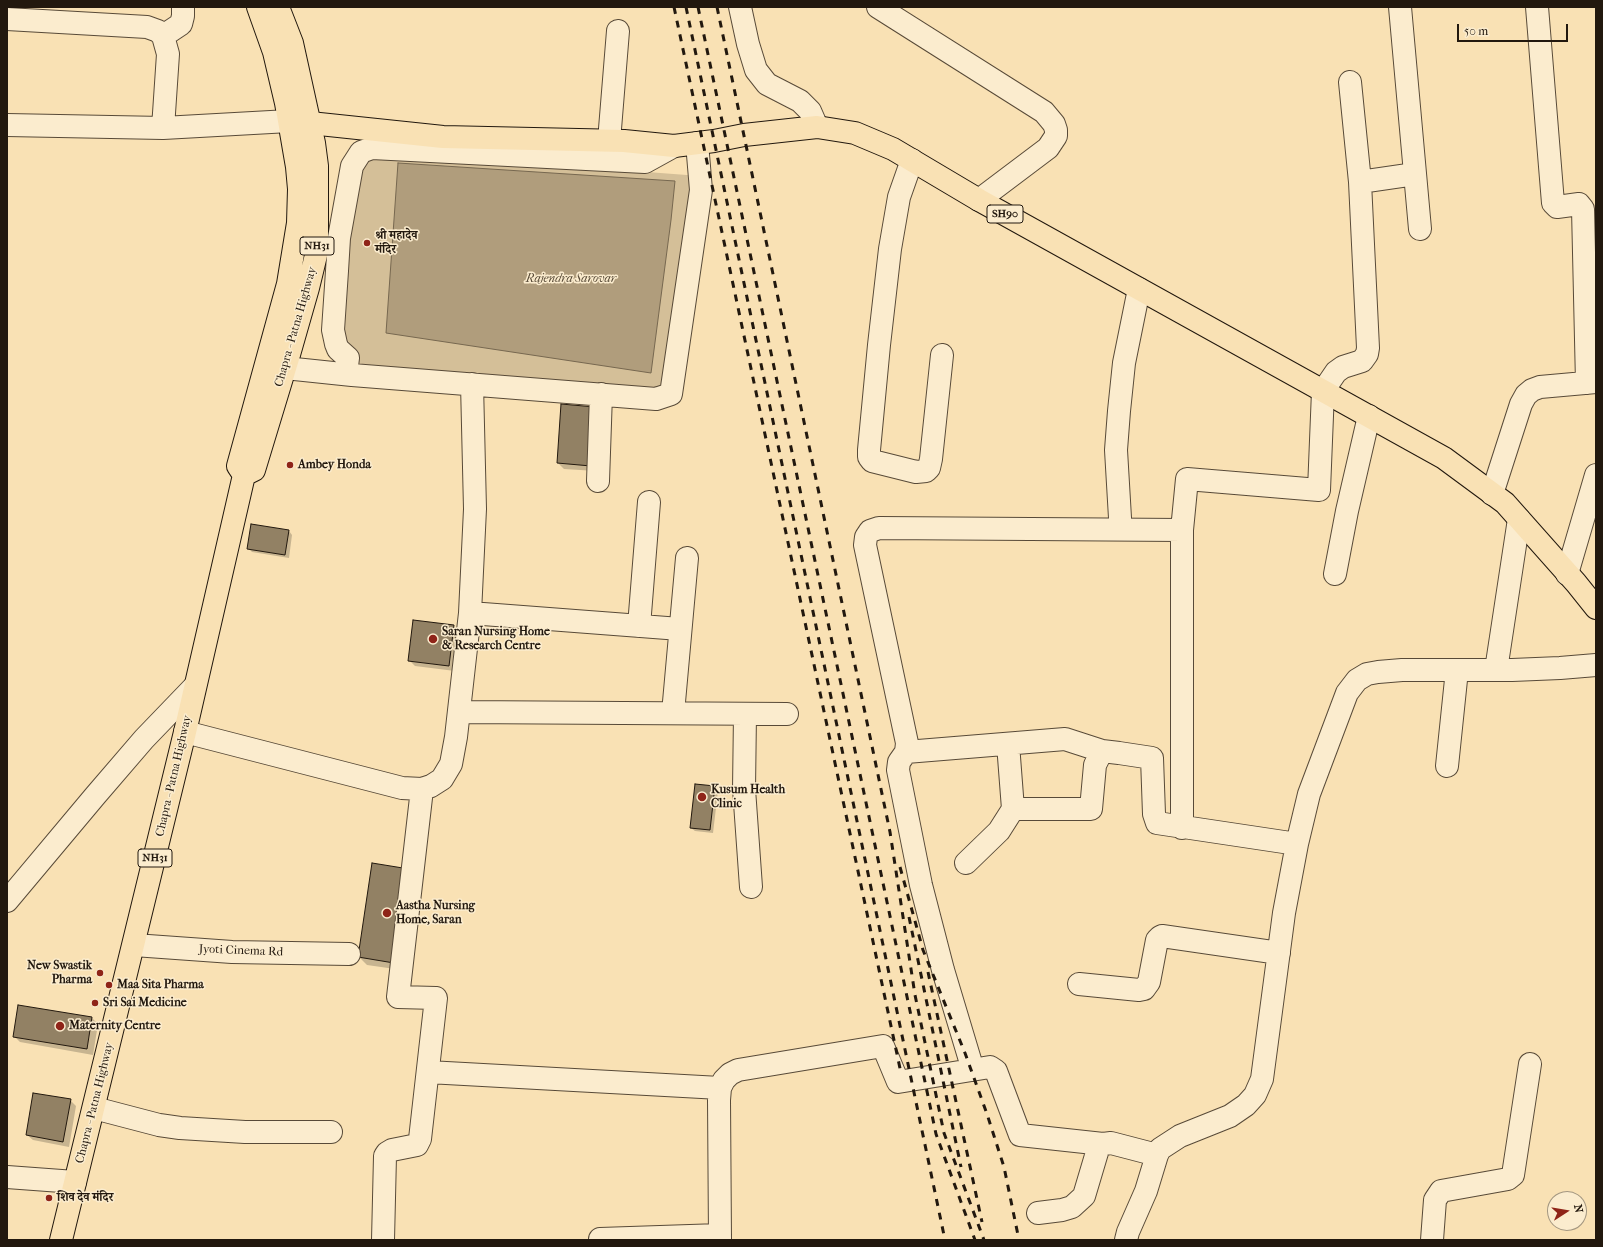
<!DOCTYPE html>
<meta charset="utf-8">
<style>
body{margin:0}
#map{position:relative;width:1603px;height:1247px;overflow:hidden;background:#f9e1b4;font-family:"IM FELL French Canon",serif}
canvas{display:block}
.frame{position:absolute;inset:0;border:8px solid #22180e;pointer-events:none}
.north{position:absolute;left:1547px;top:1191px;width:40px;height:40px;box-sizing:border-box;background:#fbecce;border:1px solid #a49781;border-radius:50%;rotate:78deg;font-size:11px;font-weight:700;line-height:16px;text-align:center;color:#22180e}
.north::after{content:'';display:block;margin:auto;width:14px;height:18px;background:#8f2418;clip-path:polygon(50% 0,100% 100%,50% 72%,0 100%)}
.scale{position:absolute;left:1457px;top:24px;width:111px;height:18px;box-sizing:border-box;border:2px solid #22180e;border-top:0;padding-left:5px;font-size:12px;line-height:14px;white-space:nowrap;color:#22180e;-webkit-text-stroke:3px #fbecce;paint-order:stroke}
</style>
<div id="map">
<canvas width="1603" height="1247"></canvas>
<div class="frame"></div>
<div class="north">N</div>
<div class="scale">50 m</div>
</div>
<script>
const ctx = document.querySelector('canvas').getContext('2d');
ctx.lineJoin = 'round';
function paint(path, color) {
  ctx.fillStyle = color;
  ctx.fill(path, 'evenodd');
}
function poly(rows) {
  const path = new Path2D();
  for (const r of rows) {
    path.moveTo(r[0], r[1]);
    for (let i = 2; i < r.length; i += 2) path.lineTo(r[i], r[i + 1]);
  }
  return path;
}
function stroke(path, color, width, dash) {
  ctx.strokeStyle = color;
  ctx.lineWidth = width;
  ctx.lineCap = dash ? 'butt' : 'round';
  ctx.setLineDash(dash || []);
  ctx.stroke(path);
}
function write(font, color, halo, rows, align = 'center') {
  ctx.font = font + ' "IM FELL French Canon","Noto Serif Devanagari",serif';
  ctx.lineWidth = 3;
  ctx.setLineDash([]);
  ctx.textBaseline = 'middle';
  ctx.strokeStyle = halo;
  ctx.fillStyle = color;
  for (const [text, x, y, turn = 0] of rows) {
    ctx.save();
    ctx.translate(x, y);
    ctx.rotate((+turn || 0) * Math.PI / 180);
    ctx.textAlign = isNaN(turn) ? turn : align;
    if (halo) ctx.strokeText(text, 0, 0);
    ctx.fillText(text, 0, 0);
    ctx.restore();
  }
}
paint(poly([
 [369,151,700,176,670,401,336,373,352,171]
]), '#d4bf98');
const water = poly([
 [398,163,675,181,671,220,651,373,386,333,398,163]
]);
paint(water, '#b09d7c');
stroke(water, '#776850', 1);
paint(poly([
 [594,408,596,471,564,469,558,463],
 [289,531,292,535,289,558,252,552,248,548],
 [453,626,459,632,455,671,415,666,409,660],
 [714,787,718,791,713,833,695,831,691,828],
 [373,864,402,970,367,965,359,957],
 [19,1006,92,1018,98,1024,93,1055,20,1042,14,1036],
 [70,1100,76,1106,69,1147,33,1140,27,1135]
]), '#0003');
const building = poly([
 [561,404,595,407,591,466,557,463,561,404],
 [251,524,289,530,285,555,247,549,251,524],
 [413,620,454,625,449,666,408,661,413,620],
 [695,784,715,786,710,830,690,828,695,784],
 [372,863,409,869,394,963,358,957,372,863],
 [18,1005,92,1017,87,1049,13,1037,18,1005],
 [33,1093,71,1099,63,1142,26,1135,33,1093]
]);
paint(building, '#928164');
stroke(building, '#22180e', 1);
const minor = poly([
 [740,7,748,44,756,70,767,84,800,101,810,111,817,127],
 [878,7,1044,112,1054,124,1056,130,1056,136,1048,148,979,200],
 [1400,7,1420,229],
 [1537,7,1553,203,1557,207,1579,204,1583,209,1587,383],
 [7,19,147,27,158,31,163,36,168,54,163,128],
 [163,36,181,24,183,16,183,7],
 [7,125,163,128,289,121],
 [609,141,618,31],
 [912,160,899,197,890,249,879,345,869,450,869,457,872,461,916,472,926,471,929,468,931,459,942,355],
 [1360,182,1415,174],
 [285,368,352,375,656,399,671,394,701,190,697,143],
 [346,374,348,358,338,349,336,344,333,330,337,271,339,238,352,166,361,152,372,148,645,162,674,146],
 [598,481,601,394],
 [1492,494,1521,404,1526,395,1532,390,1540,387,1596,382],
 [1120,518,1116,450,1119,411,1124,363,1139,289],
 [1335,574,1347,511,1369,416],
 [1567,574,1596,475],
 [470,613,680,629],
 [639,626,649,502],
 [1496,670,1519,519],
 [459,712,787,714],
 [673,713,687,558],
 [745,714,744,789,751,887],
 [185,732,402,788,422,789,431,786,442,779,451,764,456,737,470,613,475,509,472,384],
 [906,752,1065,739,1102,751],
 [1447,766,1457,670],
 [1013,809,1091,809,1095,765,1102,751,1119,753,1152,758,1154,814,1157,823,1297,844],
 [1182,828,1182,530],
 [966,863,999,831,1013,809,1008,744],
 [7,901,95,796,144,739,195,686],
 [134,945,232,952,349,954],
 [1079,984,1139,990,1144,989,1149,982,1157,940,1160,937,1162,936,1279,953],
 [973,1070,943,970,921,885,898,770,899,762,906,752,907,743,865,545,866,537,870,531,879,528,1182,530,1187,479,1319,490,1323,391,1336,372,1343,367,1362,361,1367,354,1368,348,1360,182,1350,82],
 [428,1072,720,1088],
 [94,1108,159,1125,180,1128,245,1132,331,1132],
 [7,1177,75,1182],
 [1038,1213,1062,1210,1072,1207,1084,1196,1098,1149,1103,1144,1111,1143,1157,1155],
 [600,1239,720,1235],
 [383,1240,385,1156,387,1153,392,1150,417,1145,420,1139,436,998,398,997,422,789],
 [720,1240,719,1100,720,1088,724,1080,730,1074,738,1070,883,1046,898,1082,990,1067,996,1071,1020,1135,1103,1144],
 [1126,1240,1128,1232,1146,1191,1157,1155,1160,1149,1180,1136,1230,1116,1246,1105,1255,1095,1262,1079,1284,913,1297,844,1309,794,1347,693,1357,680,1367,674,1378,672,1402,670,1512,670,1560,668,1596,665],
 [1432,1240,1435,1200,1441,1191,1508,1179,1513,1175,1530,1064]
]);
const major = poly([
 [310,123,443,137,624,141,674,146,714,141,744,135,817,127,855,133,893,149,979,200,1444,458,1505,503,1576,583,1596,608]
]);
const highway = poly([
 [244,475,238,466,288,284,298,223,299,189,297,167,286,103,274,52,258,7],
 [61,1240,185,732,244,475,254,470,288,358,308,288,317,251,317,166,314,143,292,43,278,7]
]);
stroke(minor, '#584a38', 24);
stroke(major, '#22180e', 24);
stroke(highway, '#22180e', 24);
stroke(minor, '#fbecce', 22);
stroke(major, '#f9e1b4', 22);
stroke(highway, '#f9e1b4', 22);
stroke(poly([
 [674,7,901,1073],
 [686,7,945,1240],
 [698,7,936,1134,975,1240],
 [717,7,890,832,915,995,944,1133,984,1240],
 [900,867,923,950,965,1053,987,1114,1004,1167,1019,1240],
 [909,917,961,1167],
 [928,972,982,1222]
]), '#22180e', 3, [7, 7]);
for (const [x, y, r, color] of [
 [367,243,4,"#8f2418"],
 [290,465,4,"#8f2418"],
 [433,639,5,"#8f2418"],
 [702,797,5,"#8f2418"],
 [387,913,5,"#8f2418"],
 [100,973,4,"#8f2418"],
 [109,985,4,"#8f2418"],
 [95,1003,4,"#8f2418"],
 [60,1026,5,"#8f2418"],
 [49,1198,4,"#8f2418"]
]) {
  const dot = new Path2D();
  dot.arc(x, y, r, 0, 2 * Math.PI);
  ctx.fillStyle = color;
  ctx.fill(dot);
  stroke(dot, '#fbecce', 1.5);
}
for (const [x, y, w] of [
 [1005,214,36],
 [317,246,34],
 [155,858,34]
]) {
  const box = new Path2D();
  box.roundRect(x - w / 2, y - 9, w, 18, 3);
  ctx.fillStyle = '#fbecce';
  ctx.fill(box);
  stroke(box, '#22180e', 1);
}
write('bold 11px', '#22180e', null, [
 ["SH90",1005,214],
 ["NH31",317,246],
 ["NH31",155,858]
]);
write('bold 12px', '#22180e', '#fbecce', [
 ["श्री महादेव",375,236],
 ["मंदिर",375,250],
 ["Ambey Honda",298,465],
 ["Saran Nursing Home",442,632],
 ["& Research Centre",442,646],
 ["Kusum Health",711,790],
 ["Clinic",711,804],
 ["Aastha Nursing",396,906],
 ["Home, Saran",396,920],
 ["New Swastik",92,966,"right"],
 ["Pharma",92,980,"right"],
 ["Maa Sita Pharma",117,985],
 ["Sri Sai Medicine",103,1003],
 ["Maternity Centre",69,1026],
 ["शिव देव मंदिर",57,1198]
], 'left');
write('italic 12px', '#574a37', '#fbecce', [
 ["Rajendra Sarovar",571,279]
]);
write('12px', '#22180e', '#fbecce', [
 ["Chapra - Patna Highway",296,327,-74],
 ["Chapra - Patna Highway",174,776,-77],
 ["Jyoti Cinema Rd",241,951,2],
 ["Chapra - Patna Highway",95,1103,-76]
]);
</script>
